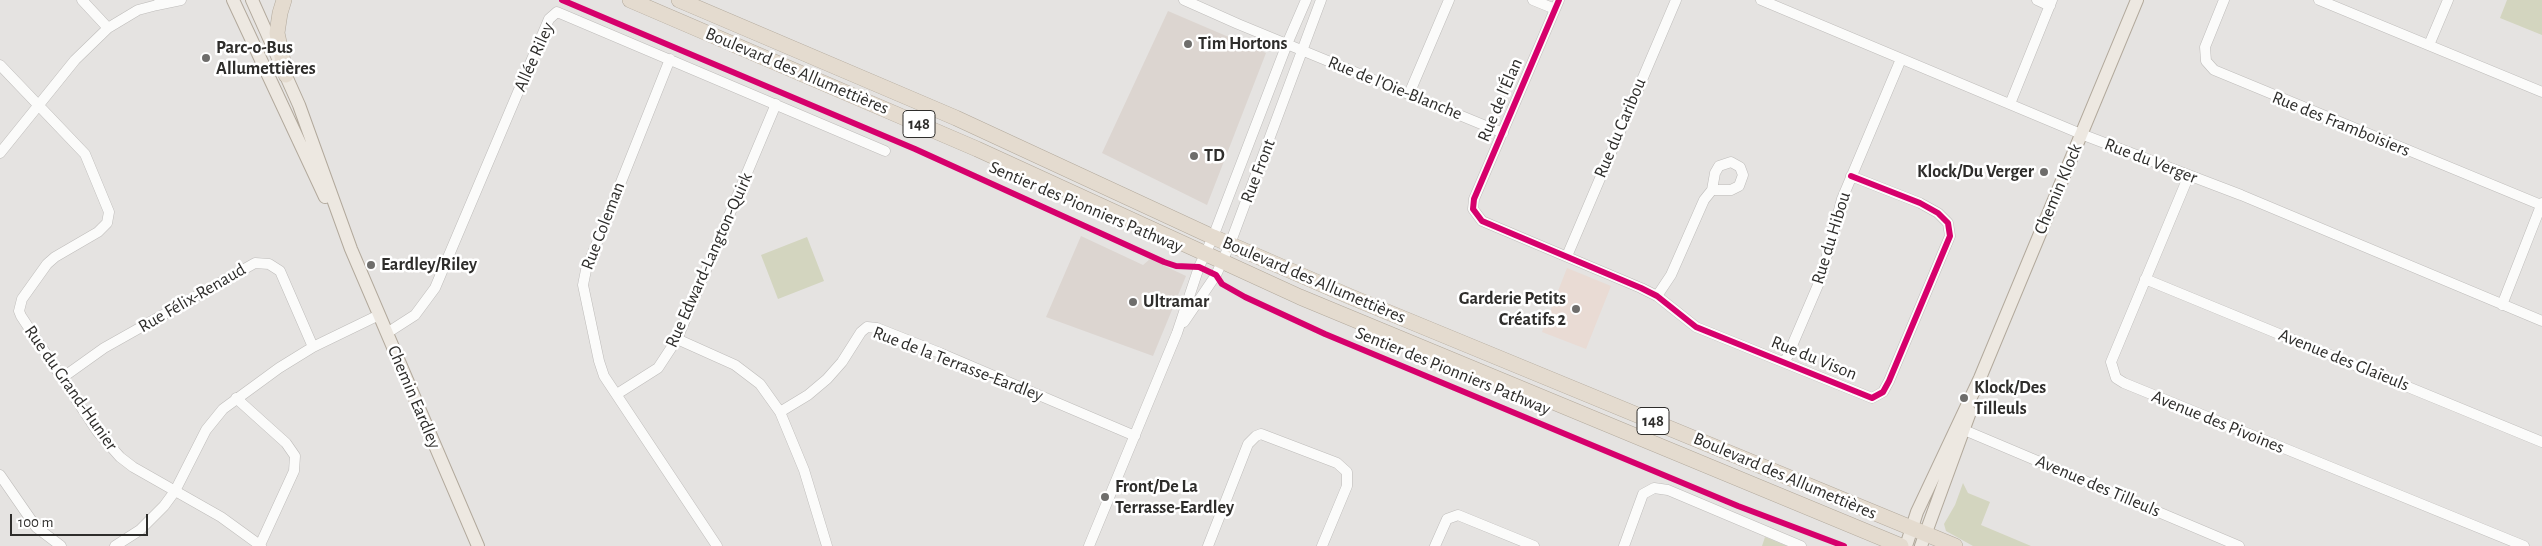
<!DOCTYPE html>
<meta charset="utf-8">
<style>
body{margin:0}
#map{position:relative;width:2542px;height:546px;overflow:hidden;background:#e5e3e1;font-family:"Alegreya Sans",sans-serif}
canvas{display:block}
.scale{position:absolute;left:10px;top:514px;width:138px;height:22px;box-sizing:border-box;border:2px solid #2e2d2b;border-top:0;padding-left:6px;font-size:15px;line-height:18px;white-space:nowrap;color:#2e2d2b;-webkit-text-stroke:4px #fff;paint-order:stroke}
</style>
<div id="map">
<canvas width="2542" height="546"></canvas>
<div class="scale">100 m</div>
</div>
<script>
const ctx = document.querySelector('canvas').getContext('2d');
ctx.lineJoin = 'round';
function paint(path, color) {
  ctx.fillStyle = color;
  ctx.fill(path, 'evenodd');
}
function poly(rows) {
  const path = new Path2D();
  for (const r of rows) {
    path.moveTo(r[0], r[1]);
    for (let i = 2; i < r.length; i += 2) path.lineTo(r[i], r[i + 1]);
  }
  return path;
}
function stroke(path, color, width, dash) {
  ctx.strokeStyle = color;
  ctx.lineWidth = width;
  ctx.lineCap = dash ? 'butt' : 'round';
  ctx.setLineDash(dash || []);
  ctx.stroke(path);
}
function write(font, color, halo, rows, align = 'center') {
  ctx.font = font + ' "Alegreya Sans",sans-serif';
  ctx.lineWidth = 5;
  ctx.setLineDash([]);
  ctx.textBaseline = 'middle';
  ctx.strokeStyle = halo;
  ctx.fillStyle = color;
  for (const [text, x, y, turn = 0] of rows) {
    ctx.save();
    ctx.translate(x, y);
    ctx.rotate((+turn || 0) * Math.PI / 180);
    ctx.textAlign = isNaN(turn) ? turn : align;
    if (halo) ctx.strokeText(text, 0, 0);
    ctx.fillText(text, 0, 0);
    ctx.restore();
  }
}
paint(poly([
 [1168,11,1266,53,1207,205,1102,153],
 [1081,236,1143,265,1150,259,1186,276,1153,356,1046,317]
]), '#dcd5d0');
paint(poly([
 [1567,268,1611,286,1586,349,1542,332]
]), '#e9dbd4');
paint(poly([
 [2507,0,2542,0,2542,35,2500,18],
 [807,237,824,281,778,299,761,255],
 [1963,483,1968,493,1990,502,1981,525,2031,546,1973,546,1946,531,1944,524,1955,505],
 [1765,537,1787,546,1762,546]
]), '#d3d5bf');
const minor = poly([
 [82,0,108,28],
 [1184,0,1238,24,1503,133],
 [1533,0,1555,9],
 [1559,0,1474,199,1473,209,1482,221,1641,288,1657,296,1696,327,1872,398,1883,392,1889,381,1950,236,1948,223,1938,213,1920,203,1851,176],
 [1761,0,2081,134,2241,195,2542,321],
 [2037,0,2050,6],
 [2224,0,2205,47,2206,61,2214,70,2541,205],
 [2319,0,2542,92],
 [157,5,181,0],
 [2429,45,2448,0],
 [670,59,586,270,583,285,599,361,604,376,717,546],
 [0,65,85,154,109,212,107,223,98,232,55,257,47,264,22,299,19,311,21,316,97,431,120,457,133,467,221,517,261,546],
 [1409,94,1449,0],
 [2010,104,2052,0],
 [0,153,75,60,108,28,138,10,157,5,161,0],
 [2189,175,2111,362,2116,378,2124,383,2524,546],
 [1567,256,1676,0],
 [2145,279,2542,442],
 [1657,296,1671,275,1704,200,1712,190,1731,190,1739,186,1743,175,1740,167,1731,162,1719,166,1715,173,1712,190],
 [2502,305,2542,203],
 [1184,322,1216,275,1230,244,1321,0],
 [387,333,415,315,435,288,549,19,557,12,885,151],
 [677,339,735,365,760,384,780,412],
 [1785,362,1821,278,1842,199,1901,59],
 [62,378,104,348,255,263,269,264,280,271,313,347],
 [617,394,658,368,677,339,776,104],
 [236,398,286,443,295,456,294,471,260,545],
 [1957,427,2239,546],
 [0,475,36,527,61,546],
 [115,546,140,530,164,506,175,491,206,430,223,409,279,368,313,347,379,315],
 [827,546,804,470,780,412,808,395,827,379,842,362,861,332,867,327,877,328,940,353,1135,436],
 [1089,546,1177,333,1199,267,1213,237,1287,44,1306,0],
 [1208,546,1248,444,1256,436,1261,434,1337,463,1347,472,1347,486,1322,546],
 [1435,546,1447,519,1458,515,1534,546],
 [1624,546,1643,494,1654,488,1668,490,1801,546]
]);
const major = poly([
 [233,0,325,197],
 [252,0,299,105,351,249,478,546],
 [1906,546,1917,512,1980,378,2137,0],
 [1921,546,1970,412]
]);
const highway = poly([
 [284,0,280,13,277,33,286,75],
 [630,0,977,149,1300,297,1901,546],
 [679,0,956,118,1213,237,1351,297,1955,546]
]);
stroke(minor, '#bebcba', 11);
stroke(major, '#b2a99c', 14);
stroke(highway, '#b2a99c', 16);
stroke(minor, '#fbfbfa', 10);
stroke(major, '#ede8e1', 12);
stroke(highway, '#e4dbcf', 15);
stroke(poly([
 [562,0,915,149,1164,262,1176,266,1199,267,1216,275,1222,284,1245,297,1325,334,1738,506,1844,546],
 [1559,0,1474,199,1473,209,1482,221,1641,288,1657,296,1696,327,1872,398,1883,392,1889,381,1950,236,1948,223,1938,213,1920,203,1851,176]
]), '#d6006c', 6);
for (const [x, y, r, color] of [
 [1188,44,5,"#6e6d6b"],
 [206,58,5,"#6e6d6b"],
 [1194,156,5,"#6e6d6b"],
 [2044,172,5,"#6e6d6b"],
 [371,265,5,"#6e6d6b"],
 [1133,302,5,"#6e6d6b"],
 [1576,309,5,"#6e6d6b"],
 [1964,398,5,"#6e6d6b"],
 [1105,497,5,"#6e6d6b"]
]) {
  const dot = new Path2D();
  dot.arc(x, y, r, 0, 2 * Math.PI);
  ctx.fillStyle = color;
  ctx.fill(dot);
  stroke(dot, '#fff', 2);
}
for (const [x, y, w] of [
 [919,124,32],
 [1653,421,32]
]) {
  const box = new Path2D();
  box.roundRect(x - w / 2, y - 13.5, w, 27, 4);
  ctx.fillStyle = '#fff';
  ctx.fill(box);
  stroke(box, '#2e2d2b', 1);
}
write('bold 16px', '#2e2d2b', null, [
 ["148",919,124],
 ["148",1653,421]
]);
write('bold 18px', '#2e2d2b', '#fff', [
 ["Tim Hortons",1198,44],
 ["Parc-o-Bus",216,48],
 ["Allumettières",216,69],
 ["TD",1204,156],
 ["Klock/Du Verger",2034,172,"right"],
 ["Eardley/Riley",381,265],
 ["Garderie Petits",1566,299,"right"],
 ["Créatifs 2",1566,320,"right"],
 ["Ultramar",1143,302],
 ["Klock/Des",1974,388],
 ["Tilleuls",1974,409],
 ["Front/De La",1115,487],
 ["Terrasse-Eardley",1115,508]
], 'left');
write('18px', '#2e2d2b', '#fff', [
 ["Allée Riley",534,57,-66],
 ["Boulevard des Allumettières",797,71,23],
 ["Rue de l'Oie-Blanche",1395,88,22],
 ["Rue de l'Élan",1500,100,-67],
 ["Rue des Framboisiers",2341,124,22],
 ["Rue du Caribou",1620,128,-67],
 ["Rue du Verger",2151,161,21],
 ["Rue Front",1258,171,-69],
 ["Chemin Klock",2058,189,-67],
 ["Sentier des Pionniers Pathway",1086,207,23],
 ["Rue Coleman",603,226,-69],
 ["Rue du Hibou",1831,238,-73],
 ["Rue Edward-Langton-Quirk",709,260,-66],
 ["Boulevard des Allumettières",1314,280,23],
 ["Rue Félix-Renaud",192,298,-30],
 ["Rue du Vison",1814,358,22],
 ["Avenue des Glaïeuls",2344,360,22],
 ["Rue de la Terrasse-Eardley",958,364,21],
 ["Sentier des Pionniers Pathway",1453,371,22],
 ["Rue du Grand-Hunier",71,388,55],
 ["Chemin Eardley",414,397,67],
 ["Avenue des Pivoines",2218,422,22],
 ["Boulevard des Allumettières",1785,476,23],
 ["Avenue des Tilleuls",2098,486,23]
]);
</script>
